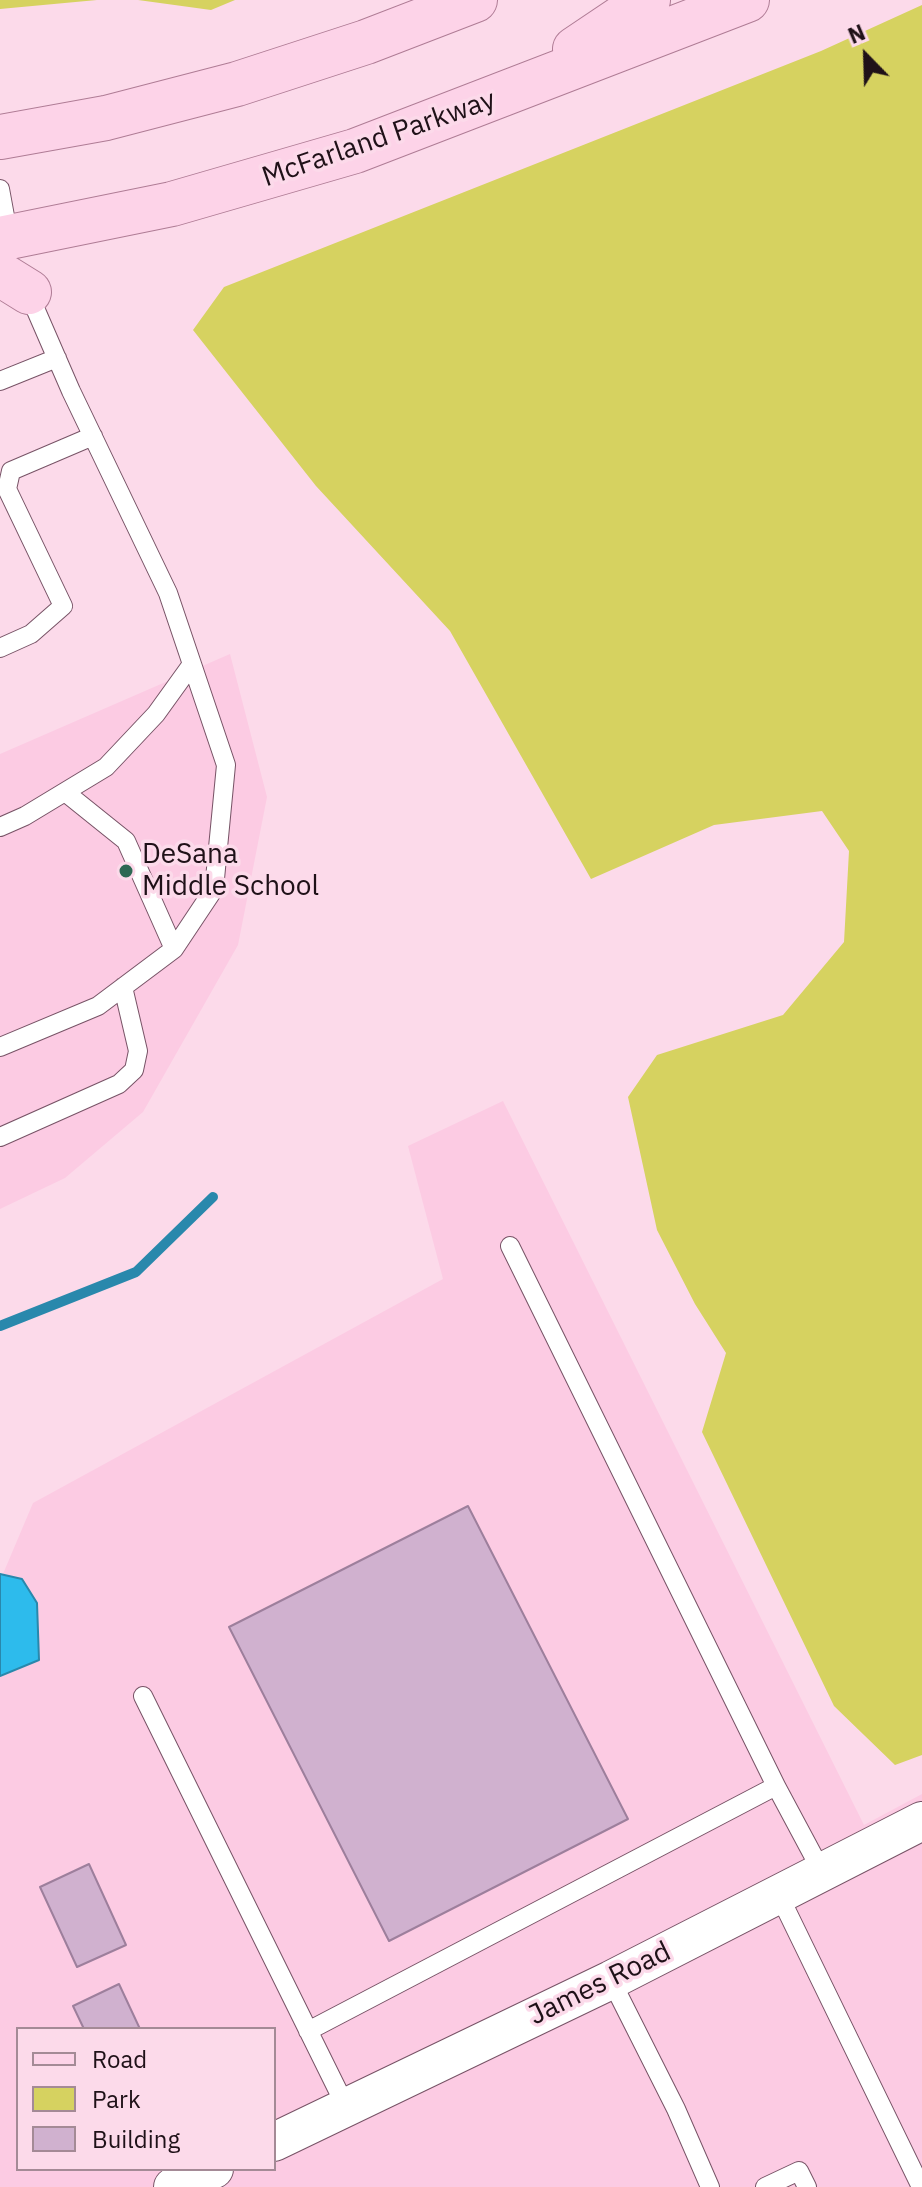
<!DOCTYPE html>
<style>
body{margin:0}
#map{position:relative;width:922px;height:2187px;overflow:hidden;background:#fcdaea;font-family:"IBM Plex Sans",sans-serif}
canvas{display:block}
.legend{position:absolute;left:16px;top:2027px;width:260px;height:144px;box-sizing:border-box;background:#fcdaea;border:2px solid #a48a96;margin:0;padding:10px 14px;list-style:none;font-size:24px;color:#1f1118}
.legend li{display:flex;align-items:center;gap:16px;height:40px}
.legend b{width:40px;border:2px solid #a48a96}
.north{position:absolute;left:826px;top:16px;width:80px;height:80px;-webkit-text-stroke:6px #fcdaea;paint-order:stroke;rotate:337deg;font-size:22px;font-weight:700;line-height:32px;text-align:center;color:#1f1118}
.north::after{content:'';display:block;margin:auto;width:28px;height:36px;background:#1f1118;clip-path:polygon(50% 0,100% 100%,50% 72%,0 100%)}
</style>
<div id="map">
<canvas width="922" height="2187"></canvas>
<ul class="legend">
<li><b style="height:10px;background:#fdd3e8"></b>Road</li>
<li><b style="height:22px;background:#d6d260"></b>Park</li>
<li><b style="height:22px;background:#d0b1cf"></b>Building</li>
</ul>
<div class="north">N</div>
</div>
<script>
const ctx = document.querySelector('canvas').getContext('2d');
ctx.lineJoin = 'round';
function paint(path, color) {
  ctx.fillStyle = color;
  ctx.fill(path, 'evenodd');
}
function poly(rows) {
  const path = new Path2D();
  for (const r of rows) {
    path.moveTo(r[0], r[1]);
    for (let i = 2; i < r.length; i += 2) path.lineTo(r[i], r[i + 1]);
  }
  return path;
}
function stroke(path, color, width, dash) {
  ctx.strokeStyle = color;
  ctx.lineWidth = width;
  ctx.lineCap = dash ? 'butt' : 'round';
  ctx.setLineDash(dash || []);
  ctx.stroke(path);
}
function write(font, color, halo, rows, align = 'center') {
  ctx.font = font + ' "IBM Plex Sans",sans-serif';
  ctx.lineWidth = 7;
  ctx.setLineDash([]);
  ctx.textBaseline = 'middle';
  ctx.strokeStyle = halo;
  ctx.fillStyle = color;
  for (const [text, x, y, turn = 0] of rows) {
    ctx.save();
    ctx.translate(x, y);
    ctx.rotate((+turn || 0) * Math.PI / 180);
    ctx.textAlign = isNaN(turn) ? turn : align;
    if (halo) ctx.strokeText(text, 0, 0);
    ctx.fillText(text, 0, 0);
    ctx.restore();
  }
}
paint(poly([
 [230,654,267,797,238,945,143,1112,65,1178,0,1209,0,754],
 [503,1101,864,1825,922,1794,922,2187,0,2187,0,1581,33,1503,443,1279,408,1146],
 [18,2029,274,2029,274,2169,18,2169]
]), '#fccbe3');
paint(poly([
 [0,0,97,0,0,9],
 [138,0,235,0,211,10],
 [922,5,922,1755,895,1765,834,1706,702,1432,726,1353,695,1304,657,1230,628,1097,657,1055,783,1015,844,942,849,851,822,811,714,825,591,879,450,631,316,486,193,330,224,287,821,51]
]), '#d6d260');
const water = poly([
 [0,1574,22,1579,37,1603,39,1660,0,1676,0,1574]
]);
paint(water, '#2dbbec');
stroke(water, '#2988ac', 2);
stroke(poly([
 [0,1326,136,1272,213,1197]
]), '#2988ac', 10);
const building = poly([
 [468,1506,628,1819,389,1941,229,1627,468,1506],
 [89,1864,126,1945,77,1967,40,1887,89,1864],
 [119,1984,140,2029,84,2029,73,2006,119,1984]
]);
paint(building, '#d0b1cf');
stroke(building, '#9d7f9c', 2);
const lane = poly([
 [0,189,9,238],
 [0,381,57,358],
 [0,648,31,634,63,606,7,489,11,471,93,436],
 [65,792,126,841,174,949],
 [0,827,25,816,106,767,156,714,192,664],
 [0,1047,98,1006,174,949,214,889,226,765,168,593,71,391,28,292],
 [0,1137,119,1084,134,1070,138,1051,123,987],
 [143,1696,346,2107],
 [776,1786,822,1872],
 [779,1895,921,2187],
 [611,1980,676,2109,710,2187],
 [308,2031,776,1786,510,1246],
 [765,2187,799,2171,807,2187]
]);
const street = poly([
 [274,2142,611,1980,922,1821],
 [173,2187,214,2169]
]);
const primary = poly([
 [575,49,648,0],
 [0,137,106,118,237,84,366,42,475,0],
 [0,239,172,204,355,151,747,0],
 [0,274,29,292]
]);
stroke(lane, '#775366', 20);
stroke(street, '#775366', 40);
stroke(primary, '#af7c95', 46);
stroke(lane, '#fff', 18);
stroke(street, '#fff', 38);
stroke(primary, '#fdd3e8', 44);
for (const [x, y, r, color] of [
 [126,871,8,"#2e6954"]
]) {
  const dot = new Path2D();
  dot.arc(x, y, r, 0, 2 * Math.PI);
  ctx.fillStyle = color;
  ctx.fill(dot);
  stroke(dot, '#fcdaea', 3);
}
write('28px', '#1f1118', '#fcdaea', [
 ["McFarland Parkway",379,139,-19],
 ["James Road",600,1984,-26]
]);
write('28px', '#1f1118', '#fcdaea', [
 ["DeSana",142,855],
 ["Middle School",142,887]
], 'left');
</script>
